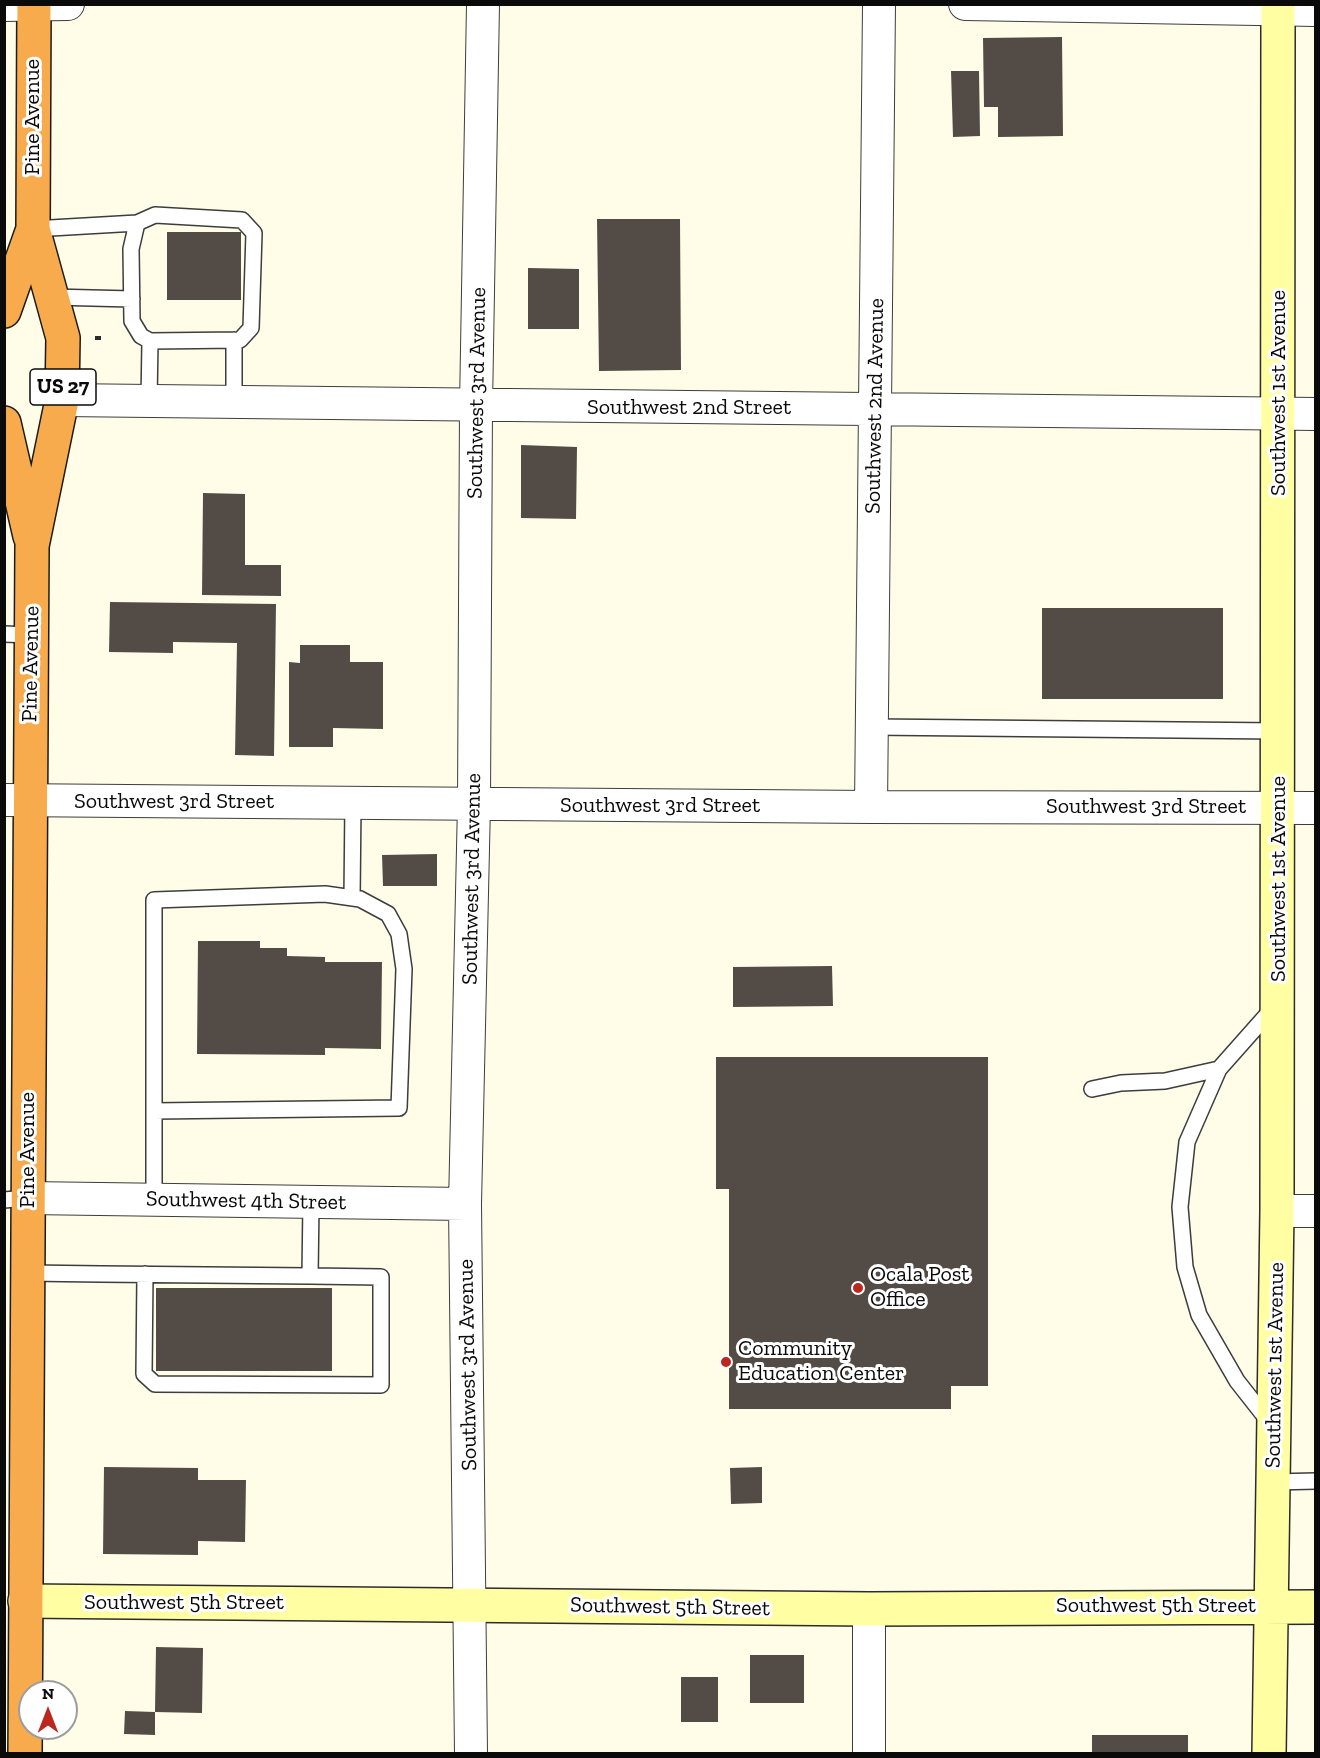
<!DOCTYPE html>
<style>
body{margin:0}
#map{position:relative;width:1320px;height:1758px;overflow:hidden;background:#fffde7;font-family:"Zilla Slab",serif}
canvas{display:block}
.frame{position:absolute;inset:0;border:6px solid #0a0a0a;pointer-events:none}
.north{position:absolute;left:18px;top:1680px;width:60px;height:60px;box-sizing:border-box;background:#fff;border:2px solid #9d9d9d;border-radius:50%;rotate:0deg;font-size:16px;font-weight:700;line-height:24px;text-align:center;color:#0a0a0a}
.north::after{content:'';display:block;margin:auto;width:21px;height:27px;background:#bc2820;clip-path:polygon(50% 0,100% 100%,50% 72%,0 100%)}
</style>
<div id="map">
<canvas width="1320" height="1758"></canvas>
<div class="frame"></div>
<div class="north">N</div>
</div>
<script>
const ctx = document.querySelector('canvas').getContext('2d');
ctx.lineJoin = 'round';
function paint(path, color) {
  ctx.fillStyle = color;
  ctx.fill(path, 'evenodd');
}
function poly(rows) {
  const path = new Path2D();
  for (const r of rows) {
    path.moveTo(r[0], r[1]);
    for (let i = 2; i < r.length; i += 2) path.lineTo(r[i], r[i + 1]);
  }
  return path;
}
function stroke(path, color, width, dash) {
  ctx.strokeStyle = color;
  ctx.lineWidth = width;
  ctx.lineCap = dash ? 'butt' : 'round';
  ctx.setLineDash(dash || []);
  ctx.stroke(path);
}
function write(font, color, halo, rows, align = 'center') {
  ctx.font = font + ' "Zilla Slab",serif';
  ctx.lineWidth = 6;
  ctx.setLineDash([]);
  ctx.textBaseline = 'middle';
  ctx.strokeStyle = halo;
  ctx.fillStyle = color;
  for (const [text, x, y, turn = 0] of rows) {
    ctx.save();
    ctx.translate(x, y);
    ctx.rotate((+turn || 0) * Math.PI / 180);
    ctx.textAlign = isNaN(turn) ? turn : align;
    if (halo) ctx.strokeText(text, 0, 0);
    ctx.fillText(text, 0, 0);
    ctx.restore();
  }
}
paint(poly([
 [1062,37,1063,136,998,137,998,107,984,107,983,38],
 [951,71,979,71,980,136,953,137],
 [597,219,680,219,681,370,599,371],
 [167,232,241,232,241,300,167,300],
 [528,268,579,269,579,329,528,329],
 [521,445,577,447,576,519,521,518],
 [203,493,245,494,245,565,281,565,281,596,202,595],
 [110,602,276,604,274,756,235,755,237,643,173,642,173,653,109,652],
 [1042,608,1223,608,1223,699,1042,699],
 [300,645,350,645,350,662,383,662,383,729,333,728,333,747,289,747,289,662,300,663],
 [437,854,437,886,383,886,382,855],
 [198,941,260,941,260,948,287,948,287,956,325,957,325,962,382,962,381,1049,325,1048,325,1055,197,1054],
 [832,966,833,1006,733,1007,733,967],
 [716,1057,988,1057,988,1386,951,1386,951,1409,729,1409,729,1189,716,1189],
 [156,1288,332,1288,332,1371,156,1371],
 [104,1467,198,1468,198,1480,246,1480,245,1542,198,1541,198,1555,103,1554],
 [762,1467,762,1503,731,1504,730,1468],
 [156,1647,203,1648,202,1713,155,1712],
 [750,1655,804,1655,804,1703,750,1703],
 [681,1677,718,1677,718,1722,681,1722],
 [125,1711,155,1712,155,1735,124,1734],
 [1092,1735,1188,1735,1188,1754,1092,1754]
]), '#534c46');
const lane = poly([
 [33,229,137,223,155,215,242,220,254,233,251,328,240,340,150,341,141,336,132,321,131,249,137,223],
 [52,297,132,299],
 [234,340,234,403],
 [149,401,150,341],
 [4,634,31,635],
 [872,727,1279,731],
 [352,898,353,803],
 [1092,1089,1121,1083,1165,1081,1219,1069],
 [154,1111,399,1108,404,969,399,934,388,914,360,899,325,894,154,900,154,1200],
 [4,1200,27,1198],
 [27,1273,101,1274,310,1276,381,1277,381,1385,155,1384,144,1374,145,1274],
 [310,1276,311,1202],
 [1270,1423,1237,1381,1199,1315,1185,1267,1180,1207,1187,1142,1219,1069,1274,1007],
 [1273,1482,1316,1481]
]);
const street = poly([
 [965,4,1316,10],
 [4,5,68,4],
 [62,400,1316,414],
 [4,800,871,807,1316,808],
 [871,807,879,4],
 [27,1198,465,1204],
 [1277,1211,1316,1211],
 [471,1754,465,1204,474,804,476,406,483,4],
 [869,1754,869,1609]
]);
const secondary = poly([
 [25,1601,869,1609,1316,1607],
 [1269,1754,1277,1211,1278,4]
]);
const highway = poly([
 [4,311,33,229],
 [4,423,30,536],
 [25,1754,32,546,62,400,63,338,33,229,34,4]
]);
stroke(lane, '#3d3d3d', 18);
stroke(street, '#3d3d3d', 34);
stroke(secondary, '#2c2c2c', 36);
stroke(highway, '#1b1b1b', 36);
stroke(poly([
 [95,338,104,338]
]), '#2c2c2c', 4, [6, 3]);
stroke(lane, '#fff', 15);
stroke(street, '#fff', 32);
stroke(secondary, '#fffea2', 33);
stroke(highway, '#f8ab4c', 33);
for (const [x, y, r, color] of [
 [858,1288,6,"#bc2820"],
 [726,1362,6,"#bc2820"]
]) {
  const dot = new Path2D();
  dot.arc(x, y, r, 0, 2 * Math.PI);
  ctx.fillStyle = color;
  ctx.fill(dot);
  stroke(dot, '#fff', 2);
}
for (const [x, y, w] of [
 [63,387,66]
]) {
  const box = new Path2D();
  box.roundRect(x - w / 2, y - 18, w, 36, 4.5);
  ctx.fillStyle = '#fff';
  ctx.fill(box);
  stroke(box, '#0a0a0a', 1.5);
}
write('bold 21px', '#0a0a0a', null, [
 ["US 27",63,387]
]);
write('22px', '#0a0a0a', '#fff', [
 ["Pine Avenue",33,117,-90],
 ["Southwest 3rd Avenue",477,393,-89],
 ["Southwest 1st Avenue",1279,393,-90],
 ["Southwest 2nd Avenue",875,406,-89],
 ["Southwest 2nd Street",689,408],
 ["Pine Avenue",31,664,-89],
 ["Southwest 3rd Street",174,802],
 ["Southwest 3rd Street",660,806],
 ["Southwest 3rd Street",1146,807],
 ["Southwest 3rd Avenue",472,879,-89],
 ["Southwest 1st Avenue",1279,879,-90],
 ["Pine Avenue",28,1150,-90],
 ["Southwest 4th Street",246,1201,1],
 ["Southwest 3rd Avenue",468,1365,-91],
 ["Southwest 1st Avenue",1275,1365,-89],
 ["Southwest 5th Street",184,1603],
 ["Southwest 5th Street",1156,1606],
 ["Southwest 5th Street",670,1607,1]
]);
write('22px', '#0a0a0a', '#fff', [
 ["Ocala Post",870,1275],
 ["Office",870,1300],
 ["Community",738,1349],
 ["Education Center",738,1374]
], 'left');
</script>
